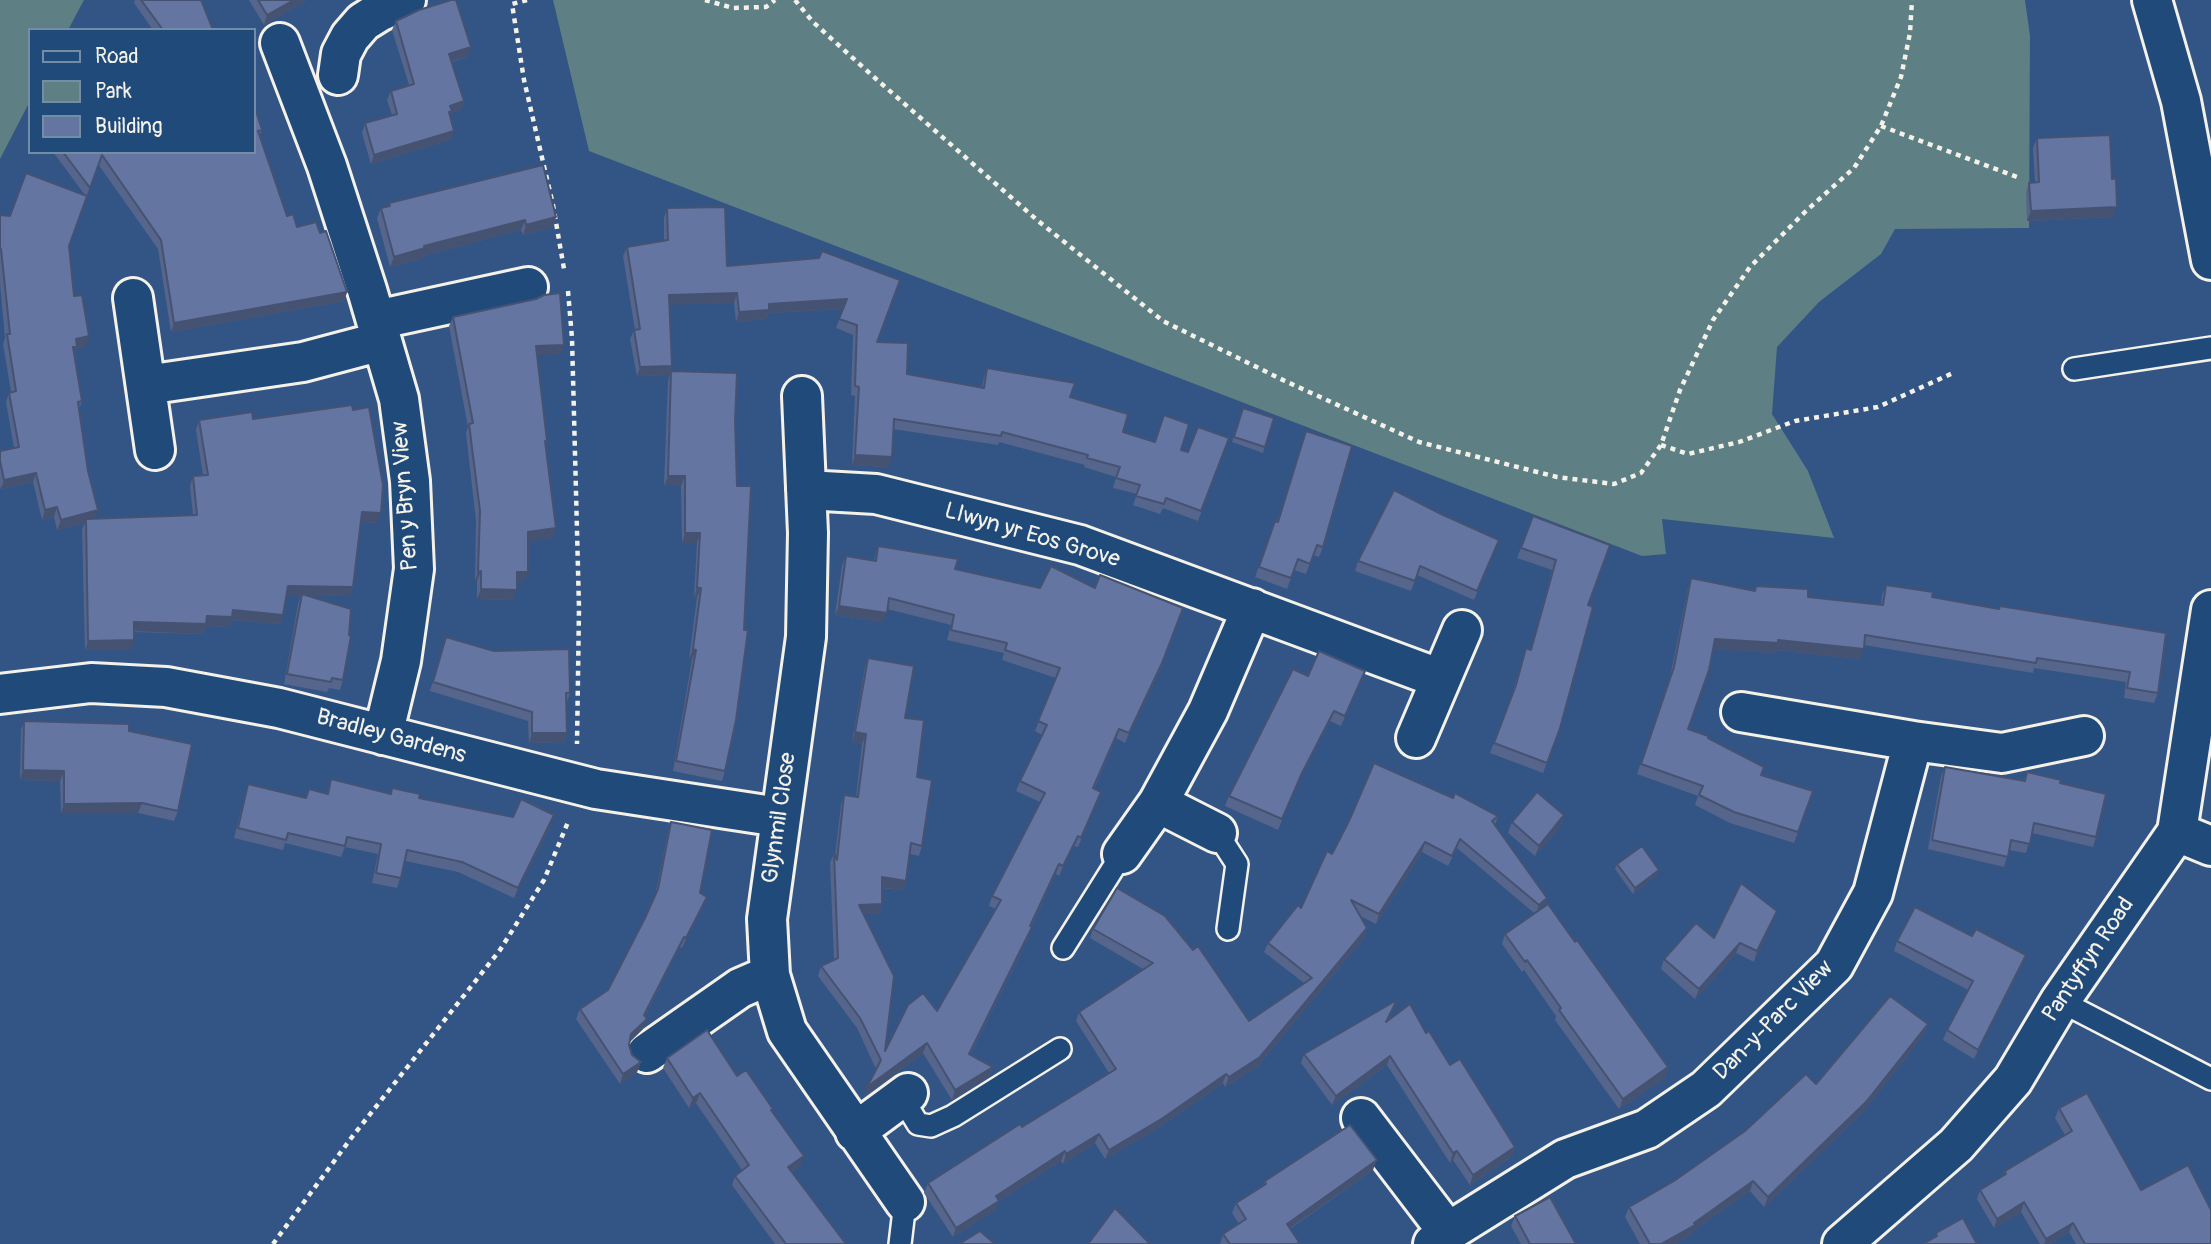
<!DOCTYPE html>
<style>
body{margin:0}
#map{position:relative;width:2211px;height:1244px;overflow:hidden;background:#325585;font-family:Pangolin,sans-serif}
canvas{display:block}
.legend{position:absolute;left:28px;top:28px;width:228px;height:126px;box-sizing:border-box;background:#1f4a7a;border:2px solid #748da6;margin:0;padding:9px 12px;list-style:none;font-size:21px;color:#f4f1e8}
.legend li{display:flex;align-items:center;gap:14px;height:35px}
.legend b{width:35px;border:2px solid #748da6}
</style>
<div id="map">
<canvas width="2211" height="1244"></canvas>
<ul class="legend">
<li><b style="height:9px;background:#1f4a7a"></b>Road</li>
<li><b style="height:19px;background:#5e7f84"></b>Park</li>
<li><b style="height:19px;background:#6475a2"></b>Building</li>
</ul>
</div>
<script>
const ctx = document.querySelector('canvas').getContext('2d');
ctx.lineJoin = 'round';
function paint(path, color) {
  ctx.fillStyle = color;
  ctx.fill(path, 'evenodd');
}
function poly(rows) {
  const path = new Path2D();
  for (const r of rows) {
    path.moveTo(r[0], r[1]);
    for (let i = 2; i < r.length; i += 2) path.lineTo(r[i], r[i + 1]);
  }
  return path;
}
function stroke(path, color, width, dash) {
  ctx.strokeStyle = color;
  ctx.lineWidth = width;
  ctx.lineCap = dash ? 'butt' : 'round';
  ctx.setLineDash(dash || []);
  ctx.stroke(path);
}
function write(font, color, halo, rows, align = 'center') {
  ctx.font = font + ' Pangolin,sans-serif';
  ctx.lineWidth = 5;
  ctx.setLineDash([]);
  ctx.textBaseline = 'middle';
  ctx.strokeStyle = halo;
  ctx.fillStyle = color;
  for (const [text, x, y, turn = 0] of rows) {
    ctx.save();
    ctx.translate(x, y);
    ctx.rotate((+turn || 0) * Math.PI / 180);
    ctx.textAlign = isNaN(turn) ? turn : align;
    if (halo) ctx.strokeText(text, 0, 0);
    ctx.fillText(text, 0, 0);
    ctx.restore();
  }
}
paint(poly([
 [0,0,84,0,68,30,30,30,30,101,0,159],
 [553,0,2025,0,2030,36,2029,228,1895,229,1881,254,1819,302,1777,347,1772,414,1808,471,1834,538,1662,519,1666,554,1642,556,589,151]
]), '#5e7f84');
const service = poly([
 [2074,369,2211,348],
 [1217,833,1237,864,1228,929],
 [1063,948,1122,854],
 [2060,1001,2211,1079],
 [902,1098,918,1124,931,1126,953,1116,1060,1049],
 [900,1244,905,1202]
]);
const minor = poly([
 [2152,0,2181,101,2211,260],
 [280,43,327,166,367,290,399,399,410,481,414,569,401,661,383,735],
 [338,75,341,54,350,37,363,22,379,12,406,0],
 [133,298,155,450],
 [376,320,528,287],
 [146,385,303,362,382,341],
 [802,396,808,533,806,637,767,919,770,975,787,1031,905,1202],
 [806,490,876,494,1080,545,1441,679],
 [0,694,91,683,166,687,279,708,596,789,779,817],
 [1416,738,1462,630],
 [1913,741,2002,753,2084,736],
 [1158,803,1217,833],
 [2177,832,2211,846],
 [1122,854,1158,803,1208,711,1252,608],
 [647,1053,740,988,770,975],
 [1361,1118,1448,1232],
 [855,1132,908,1093],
 [1433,1244,1448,1232,1565,1159,1647,1129,1706,1089,1834,965,1873,893,1913,741,1741,712],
 [1842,1244,1956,1145,2013,1080,2060,1001,2177,832,2211,610]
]);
stroke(service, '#f4f1e8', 26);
stroke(minor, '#f4f1e8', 44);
stroke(poly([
 [527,0,512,4,524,80,553,205,564,269],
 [705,0,733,8,766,7,775,0],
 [795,0,813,22,875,78,1037,220,1163,321,1285,381,1419,442,1557,477,1614,484,1641,473,1661,445,1680,390,1713,320,1750,267,1806,211,1854,168,1881,126,1901,77,1910,33,1912,0],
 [1881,126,2017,177],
 [568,291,572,338,579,608,577,744],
 [1661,445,1688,454,1739,442,1795,421,1878,407,1953,373],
 [273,1244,352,1137,500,950,544,880,568,822]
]), '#f4f1e8', 4.5, [5, 5]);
stroke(service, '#1f4a7a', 21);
stroke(minor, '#1f4a7a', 38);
paint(poly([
 [135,0,201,0,213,30,153,30,134,3],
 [249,0,307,0,264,25],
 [396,21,467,57,452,62,464,101,461,110,451,113,450,116,454,131,450,140,371,164,362,133,365,123,392,115,387,100,391,91,409,85,392,30],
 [254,105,262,130,260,135,287,216,297,227,320,233,347,292,344,301,171,332,158,249,98,164,69,246,74,296,86,346,77,348,75,354,82,401,79,410,95,519,193,515,190,486,193,476,203,475,196,430,199,420,253,419,378,523,360,522,353,587,349,596,305,595,343,680,340,690,329,688,327,692,284,684,298,604,301,595,286,595,283,615,280,624,231,620,229,627,206,626,203,634,134,632,131,650,85,650,82,529,85,523,57,530,54,517,42,520,33,482,1,489,0,486,0,451,14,448,6,402,9,393,11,392,3,344,5,338,0,284,0,215,10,216,85,195,53,152,254,152],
 [2037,138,2112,179,2113,217,2027,221,2026,193,2029,183,2035,183,2033,148],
 [389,203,556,217,552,227,523,235,521,230,423,256,422,259,390,267,377,218,381,208,388,206],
 [667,208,727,266,819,258,877,342,907,374,982,387,984,377,987,368,1070,397,1123,432,1188,452,1229,438,1198,521,1163,508,1160,514,1133,505,1137,494,1113,488,1116,477,1084,467,1085,465,999,442,998,445,893,429,888,467,852,465,855,396,851,395,853,335,836,328,843,309,768,313,766,319,736,322,734,303,669,304,672,366,669,375,637,376,630,339,634,330,635,330,623,256,627,247,664,241,664,218],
 [453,317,560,354,537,355,547,441,545,446,553,538,528,541,524,582,517,581,513,600,477,599,477,581,475,581,476,521,466,433,468,427,449,326],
 [671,371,735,421,725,771,722,781,673,771,692,659,689,659,697,597,694,597,697,543,682,543,681,486,664,486,668,381],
 [1243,408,1274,418,1263,453,1232,442],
 [1306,431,1323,547,1319,557,1313,555,1306,574,1294,570,1287,589,1255,577,1275,521,1277,522],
 [1533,516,1588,605,1560,728,1543,773,1490,753,1512,694,1526,648,1531,650,1552,570,1517,558],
 [1499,540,1474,600,1417,575,1411,591,1355,571,1358,561],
 [878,546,955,569,1040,588,1095,588,1183,608,1159,673,1125,743,1116,738,1094,789,1097,802,1078,847,1074,846,1059,876,1056,874,1031,927,1029,937,970,1055,993,1067,989,1077,952,1100,923,1053,864,1097,876,1069,857,1028,818,976,821,966,834,960,830,863,834,853,835,856,841,805,844,795,856,797,862,744,852,742,865,667,868,658,905,718,917,777,922,846,919,856,910,854,906,881,903,890,882,888,882,904,879,914,864,914,885,1051,937,1011,996,909,989,906,992,896,1040,802,1016,791,1020,781,1042,735,1035,731,1056,678,1002,660,1004,653,947,640,951,625,887,609,883,622,835,615,842,566,846,556,874,560],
 [1691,578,1754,591,1756,586,1808,597,1881,605,1882,595,1886,585,1932,597,1999,609,2166,633,2158,693,2154,703,2124,698,2126,682,2034,668,2033,673,1864,645,1860,659,1775,650,1774,653,1713,649,1688,729,1764,767,1761,775,1813,791,1794,843,1730,823,1695,805,1698,796,1637,774,1670,677,1688,588],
 [446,637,570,693,567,702,567,733,564,742,529,743,528,721,430,691],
 [1365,671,1341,726,1330,721,1298,783,1278,830,1225,806,1229,796,1308,676],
 [24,721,129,731,178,811,174,821,138,813,61,813,60,781,20,780,21,730],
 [1945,767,2023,781,2027,772,2060,783,2096,837,2093,847,2032,833,2026,853,2009,850,2004,867,1928,849,1941,776],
 [331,779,390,794,392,788,419,798,551,825,514,898,458,872,405,861,397,888,372,883,378,854,345,847,341,857,285,843,283,850,234,838,245,794,248,784,305,798,309,789,327,794],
 [1453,798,1498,816,1495,825,1547,898,1543,907,1575,942,1668,1067,1665,1078,1619,1109,1555,1020,1556,1016,1524,970,1522,972,1502,944,1505,934,1534,913,1457,848,1448,866,1422,852,1376,924,1360,916,1367,928,1364,938,1257,1067,1225,1087,1223,1083,1160,1127,1105,1159,1095,1143,1063,1164,1061,1161,999,1201,995,1210,953,1237,924,1193,928,1183,1022,1127,1109,1073,1076,1021,1079,1012,1143,969,1090,938,1093,929,1117,888,1249,1021,1304,983,1264,952,1268,943,1301,908,1332,854],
 [1564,815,1561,825,1535,856,1508,833,1512,822],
 [671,822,700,893,703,907,682,948,680,947,645,1016,643,1029,630,1042,629,1045,632,1055,641,1062,637,1072,620,1084,576,1019,580,1009,608,990,645,918,655,896,668,832],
 [1617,864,1659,870,1657,875,1633,894,1615,869],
 [1777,911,1754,962,1736,953,1695,999,1661,969,1664,959],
 [1972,936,2026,955,2022,965,1974,1059,1943,1040,1947,1030,1968,990,1894,951,1897,941],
 [1397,1000,1389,1019,1426,1033,1515,1147,1512,1156,1470,1185,1453,1160,1450,1163,1387,1065,1332,1105,1301,1063,1304,1054],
 [1928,1024,1924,1034,1863,1112,1764,1207,1750,1191,1693,1231,1691,1235,1675,1244,1640,1244,1625,1217,1629,1207,1674,1181,1816,1084],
 [667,1058,737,1076,773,1109,772,1112,801,1165,792,1172,846,1244,775,1244,732,1185,735,1176,742,1170,696,1103,689,1108,663,1068],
 [2059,1108,2141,1190,2211,1244,2076,1244,2069,1232,2050,1244,2040,1244,2021,1212,1994,1228,1977,1199,1980,1190,2003,1176,2005,1171,2065,1135,2055,1118],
 [1373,1170,1290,1229,1299,1242,1299,1244,1220,1244,1223,1234,1239,1224,1232,1213,1236,1203,1263,1186,1265,1181],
 [1515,1216,1576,1244,1521,1244,1511,1226]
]), '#56658b');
paint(poly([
 [294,0,307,0,264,25,267,15],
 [471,47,467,57,446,63,449,54],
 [464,101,461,110,451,113,448,121,450,106],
 [454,131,450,140,371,164,374,155],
 [2117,207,2113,217,2027,221,2031,211],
 [556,217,552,227,523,235,526,225],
 [525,220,521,230,423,256,422,259,390,267,394,257,424,246],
 [347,292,344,301,171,332,174,323],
 [737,293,734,303,666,305,669,295],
 [847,299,843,309,768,313,766,319,736,322,739,312,769,304],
 [89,336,86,346,77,348,74,356,70,357,76,339],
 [564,345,560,354,533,356,536,346],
 [672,366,669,375,637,376,640,367],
 [855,455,892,457,888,467,852,465],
 [36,473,33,482,1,489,4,480],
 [668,476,685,476,681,486,664,486],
 [57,507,54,517,42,520,45,510],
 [98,510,95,520,86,519,85,523,57,530,61,520],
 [362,512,381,513,378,523,358,522],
 [556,528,553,538,524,542,528,532],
 [685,533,700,533,697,543,682,543],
 [481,571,477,581,475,581,478,572],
 [517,572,528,572,524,582,514,581],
 [288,586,353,587,349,596,284,595],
 [697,588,701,588,697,597,694,597],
 [481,589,517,590,513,600,477,599],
 [839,606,887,613,883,622,835,615],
 [233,610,283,615,280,624,231,620,229,627,206,626,203,634,131,631,134,622],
 [1715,639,1778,640,1864,649,1860,659,1775,650,1774,653,1711,649],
 [134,640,131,650,85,650,88,641],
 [693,649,696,650,692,659,689,659],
 [1162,663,1159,673,1125,743,1129,733],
 [1334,711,1330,721,1298,783,1278,830,1302,773],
 [855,732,866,734,862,744,852,742],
 [532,733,567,733,564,742,529,743],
 [23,770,64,771,60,781,20,780],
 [142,803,138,813,61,813,64,804],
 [554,815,551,825,514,898,518,888],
 [1564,815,1561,825,1535,856,1539,846],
 [1078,836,1074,846,1059,876,1063,866],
 [1425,842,1422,852,1376,924,1379,914],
 [1059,864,1056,874,1026,936,1030,926],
 [1659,870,1657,875,1633,894,1635,888],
 [882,877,906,881,903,890,878,887],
 [707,897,703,907,682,948,686,938],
 [1547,898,1543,908,1536,914,1539,905],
 [882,904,879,914,855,914,859,905],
 [1777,911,1773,921,1754,962,1757,951],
 [1032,927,1029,937,965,1064,969,1054],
 [1367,928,1364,938,1257,1067,1225,1087,1229,1077],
 [684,937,680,947,640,1025,644,1015],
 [1740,943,1736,953,1695,999,1699,989],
 [2026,955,2022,965,1974,1059,1978,1050],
 [647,1019,643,1029,627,1044,631,1034],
 [1928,1024,1924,1034,1863,1112,1764,1207,1768,1197],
 [927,1043,923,1053,864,1097,867,1087],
 [1390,1056,1387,1065,1332,1105,1336,1096],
 [641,1062,637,1072,620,1084,623,1074],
 [993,1067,989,1077,952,1100,955,1090],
 [1668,1067,1665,1078,1619,1109,1623,1099],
 [1226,1074,1223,1083,1160,1127,1105,1159,1109,1150],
 [700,1093,696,1103,689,1108,693,1098],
 [1099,1134,1095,1143,1063,1164,1066,1154],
 [1515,1147,1512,1156,1470,1185,1473,1175],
 [1065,1151,1061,1161,999,1201,995,1210,953,1237,956,1228,996,1196],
 [1457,1151,1453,1160,1450,1163,1453,1153],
 [804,1156,801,1165,785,1177,788,1167],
 [1377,1160,1373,1170,1283,1233,1287,1224],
 [1753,1181,1750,1191,1693,1231,1691,1235,1675,1244,1661,1244],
 [2024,1202,2021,1212,1994,1228,1997,1219],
 [2073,1223,2069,1232,2050,1244,2044,1244,2046,1239]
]), '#465271');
const building = poly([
 [141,0,201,0,213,30,163,30,141,0],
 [258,0,294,0,267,15,258,0],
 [451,0,456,0,471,47,449,54,464,101,450,106,452,111,449,112,454,131,374,155,365,123,397,114,391,91,414,84,396,21,419,10,451,0],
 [254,105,262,130,258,131,287,216,293,214,297,227,316,222,320,233,326,231,347,292,174,323,161,240,102,155,90,188,63,152,254,152,254,105],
 [2110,135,2112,179,2116,178,2117,207,2031,211,2029,183,2039,182,2037,138,2110,135],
 [543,165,556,217,526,225,525,220,424,246,425,248,394,257,381,208,390,206,389,203,543,165],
 [26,173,87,196,69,246,74,296,82,295,89,336,76,339,77,347,73,347,82,401,78,402,88,471,98,510,61,520,57,507,45,510,36,473,4,480,0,461,0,451,19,447,9,393,16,391,7,334,10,334,1,249,0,249,0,215,10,216,26,173],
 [725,207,727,266,819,258,822,251,900,280,877,342,908,343,907,374,984,388,987,368,1075,383,1070,397,1128,414,1123,432,1155,442,1164,415,1189,424,1181,450,1188,452,1198,427,1229,438,1201,511,1166,498,1164,504,1136,496,1140,485,1116,478,1120,467,1087,458,1088,455,1002,432,1001,436,894,419,892,457,855,455,859,387,855,386,857,325,839,319,847,299,769,304,769,310,739,312,737,293,669,295,672,366,640,367,634,330,640,329,627,247,668,240,667,208,725,207],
 [560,293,564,345,536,346,547,441,545,441,556,528,528,532,528,572,517,572,517,590,481,589,481,571,478,572,480,511,469,424,473,423,453,317,536,299,544,295,560,293],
 [671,371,737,373,735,421,737,486,751,486,744,630,748,630,736,720,725,771,676,761,696,650,693,649,701,588,697,588,700,533,685,533,685,476,668,476,671,371],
 [352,405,353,410,369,407,383,485,381,513,362,512,353,587,288,586,283,615,233,610,232,617,207,616,206,624,134,622,134,640,88,641,86,519,197,515,193,476,208,475,199,420,252,412,253,419,352,405],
 [1243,408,1274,418,1265,447,1234,437,1243,408],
 [1306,431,1352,446,1323,547,1317,545,1310,564,1298,559,1291,578,1259,567,1275,521,1278,522,1306,431],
 [1394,490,1441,514,1499,540,1477,591,1420,566,1415,581,1358,561,1394,490],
 [1533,516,1610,545,1588,605,1593,607,1560,728,1547,763,1494,743,1516,685,1526,648,1531,650,1556,560,1521,548,1533,516],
 [878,546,958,559,955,569,1040,588,1051,566,1095,588,1100,575,1183,608,1162,663,1129,733,1119,729,1093,788,1101,792,1081,838,1078,836,1063,866,1059,864,1030,926,1032,927,969,1054,993,1067,955,1090,927,1043,867,1087,881,1060,860,1018,821,966,838,958,834,853,837,860,844,795,858,797,866,734,855,732,868,658,914,666,905,718,924,720,917,777,932,780,922,846,911,843,906,881,882,877,882,904,859,905,894,976,885,1051,908,1005,923,993,937,1011,1001,900,992,896,1045,793,1020,781,1047,725,1038,721,1060,668,1005,650,1007,643,951,630,954,615,889,598,887,613,839,606,846,556,876,561,878,546],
 [1691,578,1755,591,1756,586,1808,589,1808,597,1883,605,1886,585,1933,592,1932,597,1999,609,2000,606,2166,633,2158,693,2127,688,2130,672,2037,658,2036,663,1865,635,1864,649,1778,640,1778,643,1715,639,1709,670,1688,729,1708,736,1708,738,1764,767,1761,775,1813,791,1798,832,1734,812,1699,795,1703,786,1641,764,1674,667,1691,578],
 [302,594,351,609,349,635,351,636,343,680,332,678,331,682,287,674,302,594],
 [446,637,494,651,569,649,570,693,566,693,567,733,532,733,532,712,433,682,446,637],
 [1319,651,1365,671,1345,716,1334,711,1302,773,1282,819,1229,796,1293,669,1308,676,1319,651],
 [24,721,129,724,129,731,192,744,178,811,142,803,64,804,64,771,23,770,24,721],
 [1374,763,1453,798,1455,793,1498,816,1492,821,1547,898,1539,905,1460,839,1452,856,1425,842,1379,914,1351,900,1367,928,1260,1057,1229,1077,1226,1074,1163,1118,1109,1150,1099,1134,1066,1154,1065,1151,996,1196,999,1201,956,1228,928,1183,1020,1124,1022,1127,1116,1069,1079,1012,1153,963,1093,929,1117,888,1165,916,1193,950,1198,946,1249,1021,1312,978,1268,943,1298,905,1301,908,1327,851,1332,854,1349,821,1374,763],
 [1945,767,2025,781,2027,772,2061,780,2060,783,2106,794,2096,837,2034,823,2030,844,2011,840,2008,857,1932,840,1945,767],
 [331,779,391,794,392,788,420,794,419,798,513,817,521,799,554,815,518,888,462,862,407,850,401,878,376,873,381,844,347,837,345,846,288,833,286,840,238,828,248,784,306,798,309,789,328,794,331,779],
 [1537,792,1564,815,1539,846,1512,822,1537,792],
 [671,822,712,830,700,893,707,897,686,938,684,937,644,1015,647,1019,631,1034,629,1045,632,1055,641,1062,623,1074,580,1009,608,990,645,918,658,889,671,822],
 [1642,846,1659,870,1635,888,1617,864,1642,846],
 [1741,883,1777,911,1757,951,1740,943,1699,989,1664,959,1696,923,1714,938,1741,883],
 [1548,904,1575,942,1577,940,1668,1067,1623,1099,1559,1010,1561,1008,1527,960,1525,962,1505,934,1548,904],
 [1915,907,1972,936,1976,929,2026,955,1978,1050,1947,1030,1973,981,1897,941,1915,907],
 [1890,996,1928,1024,1866,1102,1768,1197,1753,1181,1694,1223,1695,1225,1661,1244,1650,1244,1629,1207,1674,1181,1745,1131,1806,1074,1816,1084,1890,996],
 [1397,1000,1386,1022,1410,1004,1426,1033,1429,1031,1450,1065,1460,1059,1515,1147,1473,1175,1457,1151,1453,1153,1390,1056,1336,1096,1304,1054,1397,1000],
 [707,1030,737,1076,746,1070,773,1109,771,1110,804,1156,788,1167,846,1244,786,1244,735,1176,749,1165,700,1093,693,1098,667,1058,707,1030],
 [2087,1093,2141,1190,2188,1165,2211,1210,2211,1244,2085,1244,2073,1223,2046,1239,2024,1202,1997,1219,1980,1190,2006,1174,2005,1171,2072,1131,2059,1108,2087,1093],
 [1350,1125,1377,1160,1287,1224,1299,1242,1297,1244,1230,1244,1223,1234,1246,1219,1236,1203,1266,1184,1265,1181,1350,1125],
 [1550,1197,1576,1244,1530,1244,1515,1216,1550,1197],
 [1115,1208,1150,1244,1088,1244,1115,1208],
 [1963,1218,1977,1244,1923,1244,1937,1236,1936,1233,1963,1218],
 [980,1231,995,1244,959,1244,980,1231]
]);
paint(building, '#6475a2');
stroke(building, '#465271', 2);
write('23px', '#f4f1e8', '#1f4a7a', [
 ["Pen y Bryn View",406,496,-94],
 ["Llwyn yr Eos Grove",1032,536,16],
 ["Bradley Gardens",391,737,15],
 ["Glynmil Close",780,818,-82],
 ["Pantyffyn Road",2089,960,-56],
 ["Dan-y-Parc View",1774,1021,-45]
]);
</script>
